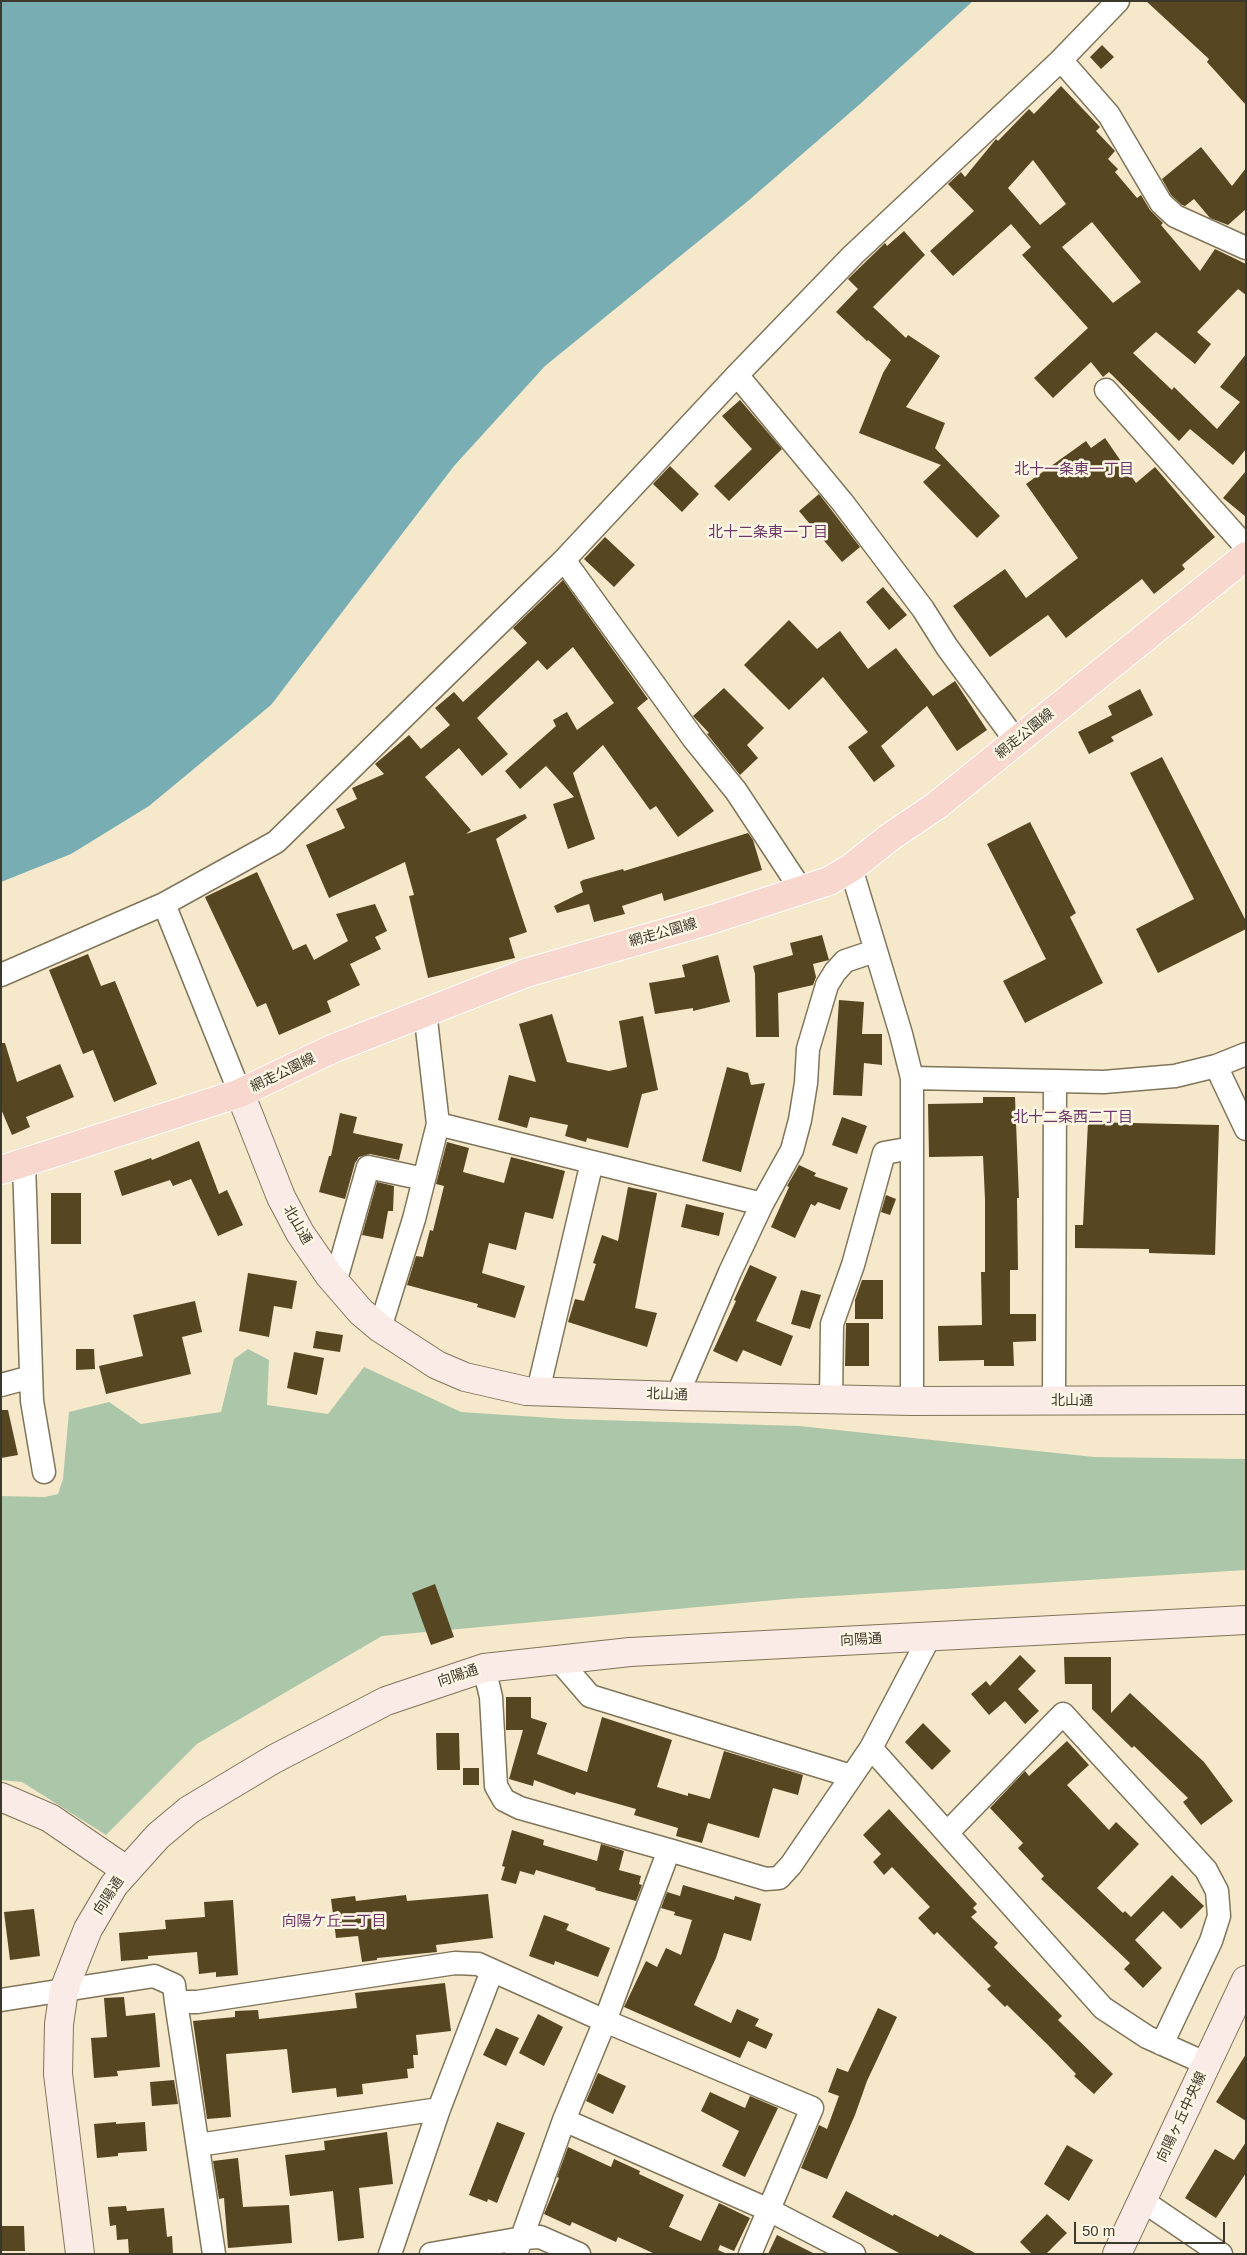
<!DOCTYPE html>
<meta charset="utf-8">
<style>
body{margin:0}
#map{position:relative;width:1247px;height:2255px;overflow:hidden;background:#f5e8cb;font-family:Helvetica,sans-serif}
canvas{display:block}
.frame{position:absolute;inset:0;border:2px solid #3d382c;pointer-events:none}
.scale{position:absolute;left:1074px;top:2222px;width:151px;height:22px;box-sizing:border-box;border:2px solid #3d382c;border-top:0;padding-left:6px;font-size:15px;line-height:18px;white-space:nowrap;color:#3d382c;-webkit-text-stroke:4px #fef6e4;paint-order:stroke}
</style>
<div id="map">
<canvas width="1247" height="2255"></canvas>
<div class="frame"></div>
<div class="scale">50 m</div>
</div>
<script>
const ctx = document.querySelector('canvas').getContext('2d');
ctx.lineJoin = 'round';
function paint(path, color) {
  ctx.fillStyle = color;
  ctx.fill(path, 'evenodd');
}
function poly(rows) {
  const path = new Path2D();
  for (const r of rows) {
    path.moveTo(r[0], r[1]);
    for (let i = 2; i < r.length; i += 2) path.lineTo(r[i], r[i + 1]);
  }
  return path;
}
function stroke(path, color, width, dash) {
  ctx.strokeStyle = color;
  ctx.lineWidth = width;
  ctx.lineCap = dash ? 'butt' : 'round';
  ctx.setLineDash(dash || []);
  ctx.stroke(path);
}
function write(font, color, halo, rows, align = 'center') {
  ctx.font = font + ' Helvetica,"Noto Sans JP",sans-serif';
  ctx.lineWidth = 5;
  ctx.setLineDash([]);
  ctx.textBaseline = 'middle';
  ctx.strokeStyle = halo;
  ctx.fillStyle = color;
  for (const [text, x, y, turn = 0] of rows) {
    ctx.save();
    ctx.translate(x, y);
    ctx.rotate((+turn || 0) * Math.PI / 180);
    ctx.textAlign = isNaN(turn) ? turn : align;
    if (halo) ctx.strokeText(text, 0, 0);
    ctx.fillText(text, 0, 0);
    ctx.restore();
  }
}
paint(poly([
 [248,1349,269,1360,267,1405,328,1414,364,1367,461,1412,567,1419,799,1426,1094,1457,1246,1459,1246,1570,786,1599,382,1636,197,1744,106,1835,22,1782,1,1780,1,1496,45,1497,58,1494,63,1479,69,1412,109,1402,141,1424,221,1412,234,1359]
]), '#acc6a9');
paint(poly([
 [1,1,973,1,860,104,748,201,545,366,454,466,271,705,149,806,71,854,1,882]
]), '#78adb4');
paint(poly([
 [1146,1,1246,1,1246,105,1207,62,1209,59],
 [1102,45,1114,57,1101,69,1090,57],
 [1061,86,1100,127,1096,131,1115,151,1108,159,1118,169,1115,172,1137,198,1141,195,1150,210,1163,223,1161,225,1200,271,1215,249,1246,264,1246,295,1238,289,1197,332,1211,344,1195,364,1156,332,1133,353,1172,390,1174,387,1217,429,1240,402,1220,387,1246,354,1246,449,1233,465,1190,429,1179,441,1109,372,1103,377,1091,362,1053,398,1034,378,1088,328,1022,255,1031,247,1011,224,953,276,930,251,974,211,948,184,961,172,965,177,996,139,998,141,1029,109,1034,114],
 [1033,160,1066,204,1040,225,1008,188],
 [1092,222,1141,282,1113,303,1062,247],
 [1201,147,1232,186,1246,168,1246,209,1228,225,1210,218,1194,199,1185,206,1182,205,1171,195,1162,179],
 [904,231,925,255,873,307,906,338,908,335,940,356,906,407,945,423,935,448,1000,516,977,538,923,482,941,465,859,433,883,373,891,360,868,340,867,341,836,312,858,289,848,279,885,243,887,246],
 [740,400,782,449,729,501,714,486,752,449,722,416],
 [1105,438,1136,483,1155,467,1215,537,1182,565,1185,569,1154,594,1142,579,1066,638,1048,615,990,657,953,606,1005,569,1026,598,1078,558,1026,484,1086,441,1091,448],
 [670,466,699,494,682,512,653,484],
 [1246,471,1246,517,1223,498],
 [819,494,860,547,842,562,799,511],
 [605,537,635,565,614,587,584,559],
 [563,580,648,699,637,708,714,811,678,837,656,806,650,810,603,745,573,773,595,839,568,849,553,804,574,797,546,766,520,789,505,771,556,726,553,720,567,712,577,730,614,703,573,647,547,670,538,660,477,718,508,754,482,776,459,748,425,777,471,830,466,834,525,814,527,818,496,839,527,932,509,938,515,958,428,978,409,896,414,895,405,862,329,898,306,845,345,828,336,809,357,799,352,788,384,774,375,764,409,735,421,749,450,725,435,708,454,692,463,702,527,643,513,628],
 [883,587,907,615,889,630,866,602],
 [789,620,817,649,840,631,868,669,896,648,933,696,955,681,987,730,957,751,927,706,881,746,895,766,874,782,848,747,868,732,823,677,789,710,744,665],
 [724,688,764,728,747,745,758,758,740,775,707,734,709,733,693,716],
 [1140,689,1153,715,1111,737,1114,741,1089,754,1078,732,1112,715,1108,706],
 [1162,757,1246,921,1246,929,1158,973,1136,929,1194,899,1130,773],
 [1030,822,1076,913,1070,917,1103,983,1025,1023,1003,981,1046,959,987,844],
 [748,833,753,840,762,870,664,901,662,893,622,906,625,914,594,922,589,904,557,913,554,906,583,892,580,882,583,880,623,869,624,871],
 [257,872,293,950,306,944,314,960,348,941,336,914,375,904,387,931,375,937,381,949,350,964,360,985,327,1001,331,1012,279,1035,266,1003,257,1007,205,897],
 [822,935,829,960,813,964,816,977,813,985,778,993,779,1037,756,1037,755,974,753,966,793,955,790,943],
 [88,954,101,986,115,981,157,1084,114,1102,93,1050,83,1054,49,970],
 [718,955,730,1002,693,1011,693,1008,655,1014,649,983,685,977,682,965],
 [839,1000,864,1002,862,1034,882,1034,882,1065,864,1063,862,1096,833,1095],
 [552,1014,567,1062,609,1071,627,1067,619,1021,643,1016,658,1090,642,1094,628,1148,587,1138,586,1142,565,1136,568,1125,530,1117,527,1128,498,1120,509,1075,536,1082,519,1024],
 [1,1043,5,1043,17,1082,60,1064,74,1097,26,1117,30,1127,12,1135,1,1109],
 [727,1067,748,1073,751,1085,765,1083,741,1172,702,1161],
 [983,1097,1015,1097,1019,1198,1017,1198,1018,1270,1010,1270,1010,1314,1036,1314,1036,1341,1013,1342,1014,1366,984,1366,984,1360,939,1361,938,1326,982,1325,981,1272,985,1272,985,1199,983,1156,929,1157,928,1104,983,1103],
 [340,1113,357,1117,353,1133,403,1144,399,1160,370,1154,359,1157,355,1163,345,1199,319,1192,329,1156,331,1156],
 [842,1117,867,1126,857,1154,832,1145],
 [1088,1122,1219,1125,1215,1255,1149,1253,1149,1249,1075,1248,1075,1225,1083,1225],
 [199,1141,219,1194,227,1190,243,1225,218,1236,191,1179,173,1186,170,1180,122,1196,114,1171,151,1158,152,1160],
 [447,1142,469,1148,463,1172,504,1183,511,1157,565,1171,553,1219,525,1212,516,1250,489,1243,482,1273,525,1286,515,1318,477,1307,478,1304,407,1285,416,1256,423,1257,430,1230,433,1231,444,1186,436,1184],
 [799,1165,816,1173,814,1176,848,1188,840,1210,818,1202,815,1206,811,1204,795,1238,771,1227,789,1187,787,1186],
 [377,1182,394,1186,393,1211,388,1211,383,1239,362,1235],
 [628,1187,657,1193,635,1308,657,1313,647,1347,568,1322,575,1299,584,1301,596,1264,593,1263,602,1235,618,1241],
 [51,1193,81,1193,81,1244,51,1244],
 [886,1195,896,1199,890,1215,881,1212],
 [686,1204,724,1213,719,1236,681,1227],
 [750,1265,777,1277,756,1321,793,1336,781,1366,743,1350,737,1362,713,1351,736,1301,734,1300],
 [248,1273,297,1281,292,1309,274,1306,269,1337,239,1331],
 [862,1280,883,1280,883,1319,855,1319,855,1300],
 [801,1290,821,1295,810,1329,791,1324],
 [195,1301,202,1332,182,1337,191,1374,106,1394,99,1366,143,1356,133,1315],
 [846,1323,869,1323,869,1366,845,1366],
 [316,1331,343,1335,340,1352,313,1348],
 [76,1349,94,1349,95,1369,76,1370],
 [294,1352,324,1358,317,1395,287,1388],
 [1,1410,8,1410,18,1455,1,1458],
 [435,1584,454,1637,431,1645,412,1593],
 [1020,1655,1036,1671,1018,1689,1039,1711,1025,1724,1005,1701,989,1715,971,1694,986,1681,990,1686],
 [1064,1657,1111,1657,1111,1713,1130,1693,1204,1762,1233,1801,1201,1825,1183,1802,1188,1798,1134,1746,1132,1748,1092,1709,1092,1684,1065,1684],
 [506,1697,531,1697,531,1718,547,1723,537,1754,587,1772,602,1717,672,1740,657,1787,688,1796,688,1793,710,1799,724,1751,803,1775,798,1795,773,1788,759,1838,708,1823,702,1843,676,1836,678,1828,634,1815,636,1809,576,1792,575,1795,534,1780,533,1786,509,1779,523,1730,506,1730],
 [923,1723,951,1751,932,1770,905,1742],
 [436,1733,459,1733,460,1770,437,1770],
 [1067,1741,1089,1765,1067,1785,1109,1830,1116,1822,1139,1844,1097,1888,1123,1913,1125,1911,1131,1917,1172,1875,1204,1906,1181,1929,1163,1911,1135,1940,1162,1968,1143,1988,1124,1969,1130,1963,1041,1879,1044,1876,1018,1848,1023,1843,990,1808,1025,1771,1029,1776],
 [463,1768,479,1768,479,1785,463,1785],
 [889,1809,977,1904,973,1908,977,1912,971,1917,998,1943,994,1947,1062,2016,1058,2020,1113,2074,1094,2094,1074,2076,1076,2074,1048,2045,1007,2005,1005,2007,987,1989,991,1986,937,1932,934,1935,918,1918,930,1907,892,1867,884,1875,873,1862,881,1854,863,1835],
 [512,1830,544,1840,543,1845,597,1861,601,1844,624,1851,619,1870,641,1876,639,1884,642,1885,636,1901,595,1890,596,1888,536,1870,534,1875,520,1871,516,1884,501,1880,505,1867,502,1866],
 [683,1885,734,1900,735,1896,761,1904,751,1941,724,1933,716,1958,694,2005,731,2023,737,2009,759,2019,755,2026,773,2034,766,2049,748,2041,740,2058,624,2007,646,1961,657,1967,666,1948,681,1955,692,1920,674,1915,675,1912,661,1908,667,1892,680,1896],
 [488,1894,493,1938,436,1945,437,1952,377,1958,377,1960,362,1962,358,1936,336,1938,331,1899,355,1896,356,1901,406,1895,407,1901],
 [233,1900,238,1975,216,1977,216,1972,199,1974,197,1952,148,1956,148,1959,121,1961,119,1933,166,1929,165,1920,205,1917,204,1902],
 [34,1909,40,1956,10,1960,4,1912],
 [544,1915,569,1924,566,1930,610,1948,598,1977,555,1961,554,1965,529,1956],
 [445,1983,451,2031,416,2035,418,2055,413,2055,414,2068,407,2069,408,2078,362,2084,363,2094,337,2097,336,2088,292,2093,287,2049,226,2054,231,2117,207,2119,193,2021,235,2017,235,2011,258,2010,259,2019,357,2008,355,1993],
 [124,1997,126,2016,155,2013,160,2067,117,2071,118,2076,94,2078,91,2038,107,2037,104,1998],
 [878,2008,897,2017,867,2081,855,2115,827,2179,801,2168,819,2125,827,2129,839,2096,828,2092,837,2068,848,2072],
 [538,2014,563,2027,544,2066,519,2053],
 [496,2028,519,2038,506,2066,483,2055],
 [1246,2054,1246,2121,1216,2102],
 [598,2073,626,2086,613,2114,586,2101],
 [174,2080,178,2104,152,2106,150,2082],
 [710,2092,745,2108,750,2096,778,2108,745,2177,722,2166,739,2131,701,2111],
 [116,2122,116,2124,145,2122,147,2151,118,2153,118,2156,97,2158,94,2124],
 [497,2122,525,2133,497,2203,488,2199,487,2202,469,2195],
 [387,2132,393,2184,359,2188,364,2238,338,2241,333,2191,290,2196,285,2155,325,2150,324,2141],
 [1246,2142,1246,2173,1216,2218,1185,2198,1215,2149,1234,2160],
 [1067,2145,1093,2160,1069,2201,1044,2184],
 [568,2147,611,2167,614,2159,640,2171,639,2174,684,2195,669,2227,701,2241,719,2203,750,2218,734,2251,720,2245,718,2250,727,2254,655,2254,618,2237,616,2242,572,2222,570,2226,544,2214,559,2178,557,2177],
 [238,2158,243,2207,289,2205,292,2243,228,2248,224,2198,219,2199,213,2161],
 [846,2191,893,2216,894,2214,938,2237,940,2234,977,2254,901,2254,832,2217],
 [126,2206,127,2211,164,2208,167,2237,172,2236,173,2254,129,2254,128,2239,117,2240,116,2225,110,2226,108,2207],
 [1047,2214,1067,2233,1046,2254,1032,2254,1020,2242],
 [1,2226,24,2226,25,2251,1,2251],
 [777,2235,815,2254,768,2254]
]), '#564622');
const street = poly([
 [1061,60,1109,115,1161,203,1175,216,1246,248],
 [737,375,843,503,923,609,947,647,1016,741],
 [1106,390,1246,547],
 [564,560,693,738,736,791,802,891],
 [851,868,901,1034,912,1078,912,1401],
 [164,904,240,1093],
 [1,975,164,904,276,842,564,560,737,375,853,255,1061,60,1118,1],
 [1216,1066,1246,1129],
 [912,1078,1104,1082,1175,1076,1216,1066,1246,1054],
 [438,1124,762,1204],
 [24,1164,32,1401,44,1472],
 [335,1283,368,1167,424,1179],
 [380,1328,414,1219,438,1124,425,1011],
 [1,1385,31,1377],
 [538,1391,592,1162],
 [677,1396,730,1272,762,1204,792,1150,800,1120,806,1083,808,1049,827,985,835,972,845,961,875,951],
 [831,1399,832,1324,853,1265,884,1153,912,1148],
 [1054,1401,1055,1081],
 [558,1659,590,1696,851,1776],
 [484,1668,491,1697,496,1786,504,1800,520,1808,669,1850],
 [871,1748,1103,2008,1147,2037,1207,2064],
 [947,1833,1063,1714,1206,1870,1217,1891,1219,1916,1211,1941,1162,2044],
 [1,2000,154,1976,174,1985,176,2002,197,2002,455,1963,478,1964,605,2021,812,2108,750,2254],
 [176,2002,214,2254],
 [564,2120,769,2210,854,2254],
 [198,2145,439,2109],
 [1143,2201,1221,2254],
 [390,2254,439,2109,492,1971],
 [431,2254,523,2238,540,2237,579,2254],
 [516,2254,564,2120,605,2021,669,1850,766,1879,779,1878,791,1865,871,1748,930,1636]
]);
const secondary = poly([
 [240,1093,281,1197,300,1233,329,1275,361,1312,380,1328,437,1365,465,1377,526,1391,677,1396,912,1401,1246,1400],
 [1,1797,50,1818,126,1870],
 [80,2254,58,2074,59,2024,64,1990,78,1954,88,1929,114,1885,158,1836,189,1810,274,1759,386,1701,484,1668,630,1652,1246,1620],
 [1117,2254,1246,1980]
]);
const primary = poly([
 [1,1170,240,1093,332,1049,526,973,710,920,829,881,851,868,890,837,936,806,1246,556]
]);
stroke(street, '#807459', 25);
stroke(secondary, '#807459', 30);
stroke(primary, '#fff', 30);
stroke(street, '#fff', 22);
stroke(secondary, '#fbebe6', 28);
stroke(primary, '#f8d7ce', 28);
write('14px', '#3d382c', '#fef6e4', [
 ["網走公園線",1025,734,-39],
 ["網走公園線",663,933,-16],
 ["網走公園線",283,1073,-26],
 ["北山通",297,1225,60],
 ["北山通",667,1395,2],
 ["北山通",1072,1401],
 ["向陽通",861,1640,-3],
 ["向陽通",458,1676,-18],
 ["向陽通",109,1896,-56],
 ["向陽ヶ丘中央線",1182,2117,-65]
]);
write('15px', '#6c3665', '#fef6e4', [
 ["北十一条東一丁目",1074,470],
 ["北十二条東一丁目",768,533],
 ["北十二条西二丁目",1073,1118],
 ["向陽ケ丘二丁目",334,1922]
]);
</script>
